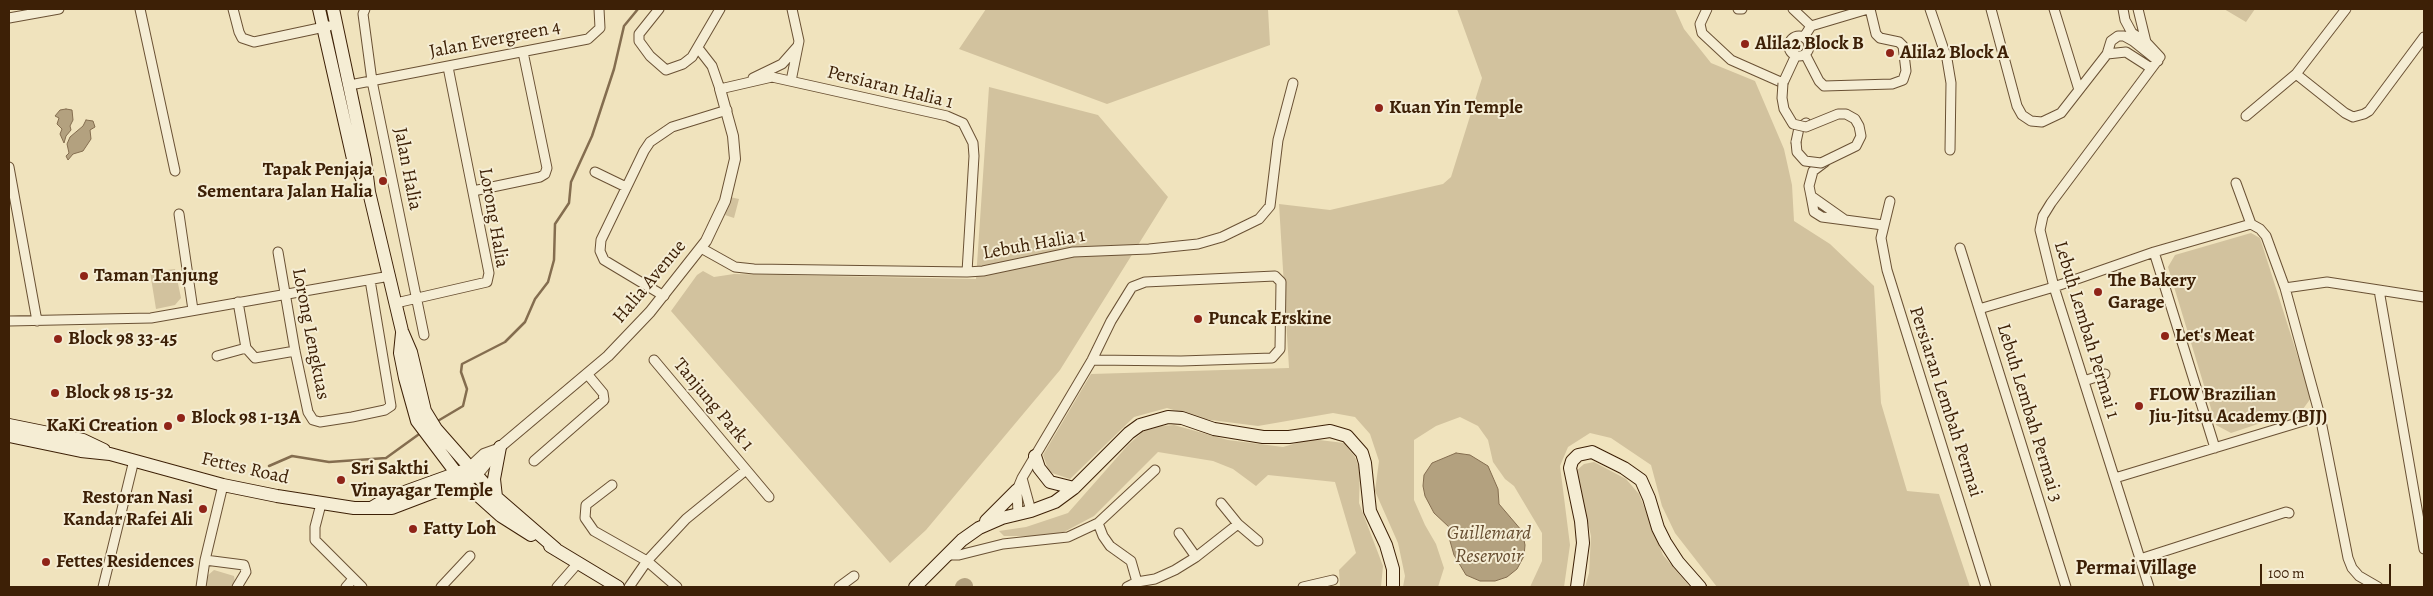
<!DOCTYPE html>
<style>
body{margin:0}
#map{position:relative;width:2433px;height:596px;overflow:hidden;background:#f0e3bd;font-family:Alegreya,serif}
canvas{display:block}
.frame{position:absolute;inset:0;border:10px solid #3d2006;pointer-events:none}
.scale{position:absolute;left:2260px;top:564px;width:131px;height:22px;box-sizing:border-box;border:2px solid #3d2006;border-top:0;padding-left:6px;font-size:15px;line-height:18px;white-space:nowrap;color:#3d2006;-webkit-text-stroke:4px #f5edd4;paint-order:stroke}
</style>
<div id="map">
<canvas width="2433" height="596"></canvas>
<div class="frame"></div>
<div class="scale">100 m</div>
</div>
<script>
const ctx = document.querySelector('canvas').getContext('2d');
ctx.lineJoin = 'round';
function paint(path, color) {
  ctx.fillStyle = color;
  ctx.fill(path, 'evenodd');
}
function poly(rows) {
  const path = new Path2D();
  for (const r of rows) {
    if (r.length === 3) {
      path.moveTo(r[0] + r[2], r[1]);
      path.arc(r[0], r[1], r[2], 0, 2 * Math.PI);
      continue;
    }
    path.moveTo(r[0], r[1]);
    for (let i = 2; i < r.length; i += 2) path.lineTo(r[i], r[i + 1]);
  }
  return path;
}
function stroke(path, color, width, dash) {
  ctx.strokeStyle = color;
  ctx.lineWidth = width;
  ctx.lineCap = dash ? 'butt' : 'round';
  ctx.setLineDash(dash || []);
  ctx.stroke(path);
}
function write(font, color, halo, rows, align = 'center') {
  ctx.font = font + ' Alegreya,serif';
  ctx.lineWidth = 4;
  ctx.setLineDash([]);
  ctx.textBaseline = 'middle';
  ctx.strokeStyle = halo;
  ctx.fillStyle = color;
  for (const [text, x, y, turn = 0] of rows) {
    ctx.save();
    ctx.translate(x, y);
    ctx.rotate((+turn || 0) * Math.PI / 180);
    ctx.textAlign = isNaN(turn) ? turn : align;
    if (halo) ctx.strokeText(text, 0, 0);
    ctx.fillText(text, 0, 0);
    ctx.restore();
  }
}
paint(poly([
 [986,9,1268,9,1270,45,1107,104,959,49],
 [1457,9,1675,9,1684,29,1711,63,1755,81,1784,149,1792,185,1794,221,1830,244,1874,286,1881,403,1907,491,1939,494,1970,587,1717,587,1675,533,1662,506,1651,465,1611,438,1590,433,1568,447,1560,466,1570,545,1564,587,1530,587,1542,561,1542,533,1514,486,1505,479,1493,462,1488,440,1478,426,1460,417,1436,426,1414,440,1414,500,1425,525,1436,544,1444,568,1438,587,1403,587,1405,576,1398,543,1375,491,1379,461,1370,434,1355,417,1333,413,1258,426,1203,419,1167,408,1134,417,1070,479,1049,472,1043,455,1091,374,1289,368,1279,204,1330,210,1443,184,1451,177,1482,78],
 [2224,9,2255,9,2246,22],
 [989,87,1098,115,1168,197,1060,370,926,530,890,563,671,311,697,275,703,271,714,277,734,274,976,279],
 [730,197,739,199,734,218,725,215],
 [2251,233,2260,238,2311,398,2303,409,2231,433,2216,425,2168,267,2175,255],
 [175,269,181,298,175,305,156,309,150,272],
 [1174,425,1228,440,1283,447,1311,439,1344,443,1355,457,1360,470,1359,503,1383,566,1381,587,1340,587,1339,570,1356,553,1335,482,1268,475,1256,486,1233,469,1213,461,1158,452,1094,516,1064,532,1040,536,1004,536,999,531,1026,527,1068,513,1128,445,1148,427],
 [1594,462,1626,479,1639,494,1663,555,1690,587,1585,587,1589,573,1591,536,1576,471,1584,464],
 [214,570,234,576,235,582,231,587,206,587,207,576]
]), '#d2c29e');
const water = poly([
 [66,109,72,110,73,120,70,126,71,130,66,136,64,143,60,134,62,129,57,124,59,118,55,116,60,110,66,109],
 [86,120,93,121,95,127,90,130,91,139,83,151,73,154,68,160,66,156,69,153,67,144,70,137,83,126,86,120],
 [1456,453,1470,455,1488,466,1498,489,1499,504,1522,531,1525,545,1524,556,1517,569,1507,577,1495,581,1480,581,1466,575,1454,555,1450,541,1449,527,1434,513,1425,496,1423,486,1424,475,1432,463,1456,453]
]);
paint(water, '#b3a17f');
stroke(water, '#846d4f', 1);
stroke(poly([
 [436,422,463,406,467,389,461,372,462,364,505,342,525,322,535,299,548,282,554,260,555,224,569,203,571,182,592,136,614,69,624,26,638,9],
 [269,466,292,456,329,462,386,458,422,432]
]), '#846d4f', 2.5);
stroke(poly([
 [963,587,965,586]
]), '#b3a17f', 16);
const minor = poly([
 [140,9,175,171],
 [233,9,239,32,242,38,254,42,329,26],
 [365,9,363,14,372,81,424,335],
 [659,9,639,34,639,41,650,56,666,70,683,64,692,57,720,9],
 [1707,9,1700,24,1702,33,1731,60,1783,83,1796,55],
 [1738,9,1742,9],
 [1793,9,1811,26],
 [1930,9,1947,59,1951,83,1950,150],
 [1991,9,2017,106,2022,115,2031,121,2042,122,2061,113,2107,54,2111,41,2118,36,2124,36,2133,41,2158,61],
 [2054,9,2079,90],
 [2123,9,2125,20,2132,33,2146,42,2160,57,2051,203,2043,216,2040,230,2054,287,2149,587],
 [2138,9,2146,42],
 [9,18,59,9],
 [1799,46,10],
 [1804,37,1811,26,1868,9],
 [698,48,712,66,720,89,772,77,947,116,963,123,973,143,974,156,967,272],
 [1805,54,1819,81,1824,86,1892,84,1903,80,1906,71,1903,46,1899,42,1880,38,1876,34,1870,9],
 [2107,54,2126,52,2151,68],
 [2296,74,2345,113,2353,117,2364,114,2369,111,2424,37],
 [753,78,782,64,797,47],
 [791,81,799,41,792,9],
 [350,85,588,39,600,28,599,9],
 [2246,116,2296,74,2346,9],
 [1796,142,1799,128,1806,123],
 [9,167,37,321],
 [595,172,626,187],
 [2236,183,2251,224,2260,229,2266,236,2285,288,2320,416,2348,558,2352,568,2359,576,2378,587],
 [473,191,540,177,545,174,547,168,523,52],
 [1811,196,1809,186,1813,171,1825,162],
 [1890,201,1881,238,1887,270,1986,587],
 [179,214,193,310],
 [1845,220,1811,196,1814,212,1822,217,1845,220,1883,225],
 [701,248,735,267,754,269,967,272,983,271,1073,252,1149,249,1198,244,1222,237,1259,219,1270,206,1278,140,1293,83],
 [1960,248,2066,587],
 [278,252,295,351,308,412,313,420,320,422,352,417,385,410,391,406,370,280],
 [2154,252,2215,448],
 [2285,288,2327,282,2424,297],
 [2379,290,2424,549],
 [664,296,604,260,600,251,601,240,644,151,650,142,672,127,727,110],
 [238,302,246,348,255,358,295,351],
 [396,303,487,282,489,273,448,67],
 [1979,309,2054,287,2154,252,2251,224],
 [9,321,151,318,390,276],
 [217,356,246,348],
 [654,360,769,497],
 [2084,381,2105,374],
 [534,461,604,400,603,393,588,375],
 [1022,478,1031,511],
 [2115,478,2320,416],
 [612,485,586,505,585,518,594,531,647,561,677,587],
 [1221,503,1238,524,1258,541],
 [321,504,315,527,315,540,362,587],
 [1018,514,1017,490,1022,478,1092,360,1111,321,1132,287,1145,282,1275,276,1281,282,1280,349,1272,358,1181,361,1092,360],
 [1098,523,1103,536,1110,546,1131,561,1137,582],
 [1179,533,1196,557],
 [946,555,959,555,1003,544,1068,537,1098,523,1155,470],
 [2140,559,2286,512,2289,513],
 [205,560,223,485],
 [103,587,134,460],
 [201,587,205,560,244,565,246,572,237,587],
 [346,587,353,579],
 [441,587,470,556],
 [557,587,578,563],
 [629,587,647,561,686,519,746,470],
 [839,587,854,576],
 [1127,587,1137,582,1155,579,1175,570,1196,557,1238,524],
 [1303,587,1333,580]
]);
const tertiary = poly([
 [469,468,484,454,498,449],
 [476,476,500,447,608,356,650,312,706,241,725,201,735,159,733,136,720,89]
]);
const secondary = poly([
 [319,9,353,159,364,183],
 [333,9,365,160,369,192,402,331,411,352,425,411,436,429,496,497,556,549],
 [402,333,400,353,405,378,417,421,463,482,501,516,531,535],
 [9,425,83,440,104,450],
 [9,436,81,451,110,454,223,485,277,496,354,508,392,508,476,476],
 [1035,456,1039,468,1050,482,1074,488],
 [496,497,494,479,500,447],
 [373,507,388,498,463,471],
 [986,521,1017,490],
 [550,546,618,587],
 [915,587,962,540,979,528,1002,518,1031,511,1055,502,1074,488,1129,433,1140,425,1168,417,1182,418,1214,429,1263,437,1289,437,1330,431,1347,436,1362,453,1365,463,1370,511,1386,545,1393,569,1393,587],
 [1577,587,1583,543,1581,521,1570,468,1572,461,1578,455,1592,452,1624,468,1641,480,1649,498,1658,528,1665,542,1678,562,1700,587]
]);
stroke(minor, '#6a5134', 11);
stroke(tertiary, '#6a5134', 12);
stroke(secondary, '#3d2006', 14);
stroke(minor, '#f5edd4', 9);
stroke(tertiary, '#f5edd4', 10);
stroke(secondary, '#f5edd4', 12);
const minorBridge = poly([
 [1783,83,1782,98,1784,109,1793,124,1806,127,1838,114,1846,114,1855,119,1859,126,1861,136,1856,146,1821,163,1805,161,1797,152,1796,142]
]);
stroke(minorBridge, '#6a5134', 11, []);
stroke(minorBridge, '#f5edd4', 9);
for (const [x, y, r, color] of [
 [1745,44,5,"#8f2418"],
 [1890,53,5,"#8f2418"],
 [1379,108,5,"#8f2418"],
 [383,181,5,"#8f2418"],
 [84,276,5,"#8f2418"],
 [2098,292,5,"#8f2418"],
 [1198,319,5,"#8f2418"],
 [2165,336,5,"#8f2418"],
 [58,339,5,"#8f2418"],
 [55,393,5,"#8f2418"],
 [2139,406,5,"#8f2418"],
 [181,418,5,"#8f2418"],
 [168,426,5,"#8f2418"],
 [341,480,5,"#8f2418"],
 [203,509,5,"#8f2418"],
 [413,529,5,"#8f2418"],
 [46,562,5,"#8f2418"]
]) {
  const dot = new Path2D();
  dot.arc(x, y, r, 0, 2 * Math.PI);
  ctx.fillStyle = color;
  ctx.fill(dot);
  stroke(dot, '#f5edd4', 2);
}
write('19px', '#3d2006', '#f5edd4', [
 ["Jalan Evergreen 4",495,40,-11],
 ["Persiaran Halia 1",890,88,14],
 ["Jalan Halia",407,169,79],
 ["Lorong Halia",493,218,80],
 ["Lebuh Halia 1",1034,245,-10],
 ["Halia Avenue",650,282,-50],
 ["Lebuh Lembah Permai 1",2086,330,73],
 ["Lorong Lengkuas",310,334,79],
 ["Persiaran Lembah Permai",1945,402,72],
 ["Tanjung Park 1",713,405,50],
 ["Lebuh Lembah Permai 3",2029,413,73],
 ["Fettes Road",245,469,13]
]);
write('bold 19px', '#3d2006', '#f5edd4', [
 ["Alila2 Block B",1755,44],
 ["Alila2 Block A",1900,53],
 ["Kuan Yin Temple",1389,108],
 ["Tapak Penjaja",373,170,"right"],
 ["Sementara Jalan Halia",373,192,"right"],
 ["Taman Tanjung",94,276],
 ["The Bakery",2108,281],
 ["Garage",2108,303],
 ["Puncak Erskine",1208,319],
 ["Let's Meat",2175,336],
 ["Block 98 33-45",68,339],
 ["Block 98 15-32",65,393],
 ["FLOW Brazilian",2149,395],
 ["Jiu-Jitsu Academy (BJJ)",2149,417],
 ["Block 98 1-13A",191,418],
 ["KaKi Creation",158,426,"right"],
 ["Sri Sakthi",351,469],
 ["Vinayagar Temple",351,491],
 ["Restoran Nasi",193,498,"right"],
 ["Kandar Rafei Ali",193,520,"right"],
 ["Fatty Loh",423,529],
 ["Fettes Residences",56,562]
], 'left');
write('italic 20px', '#664d30', '#f5edd4', [
 ["Guillemard",1489,534],
 ["Reservoir",1489,557]
]);
write('bold 20px', '#3d2006', '#f5edd4', [
 ["Permai Village",2136,569]
]);
</script>
